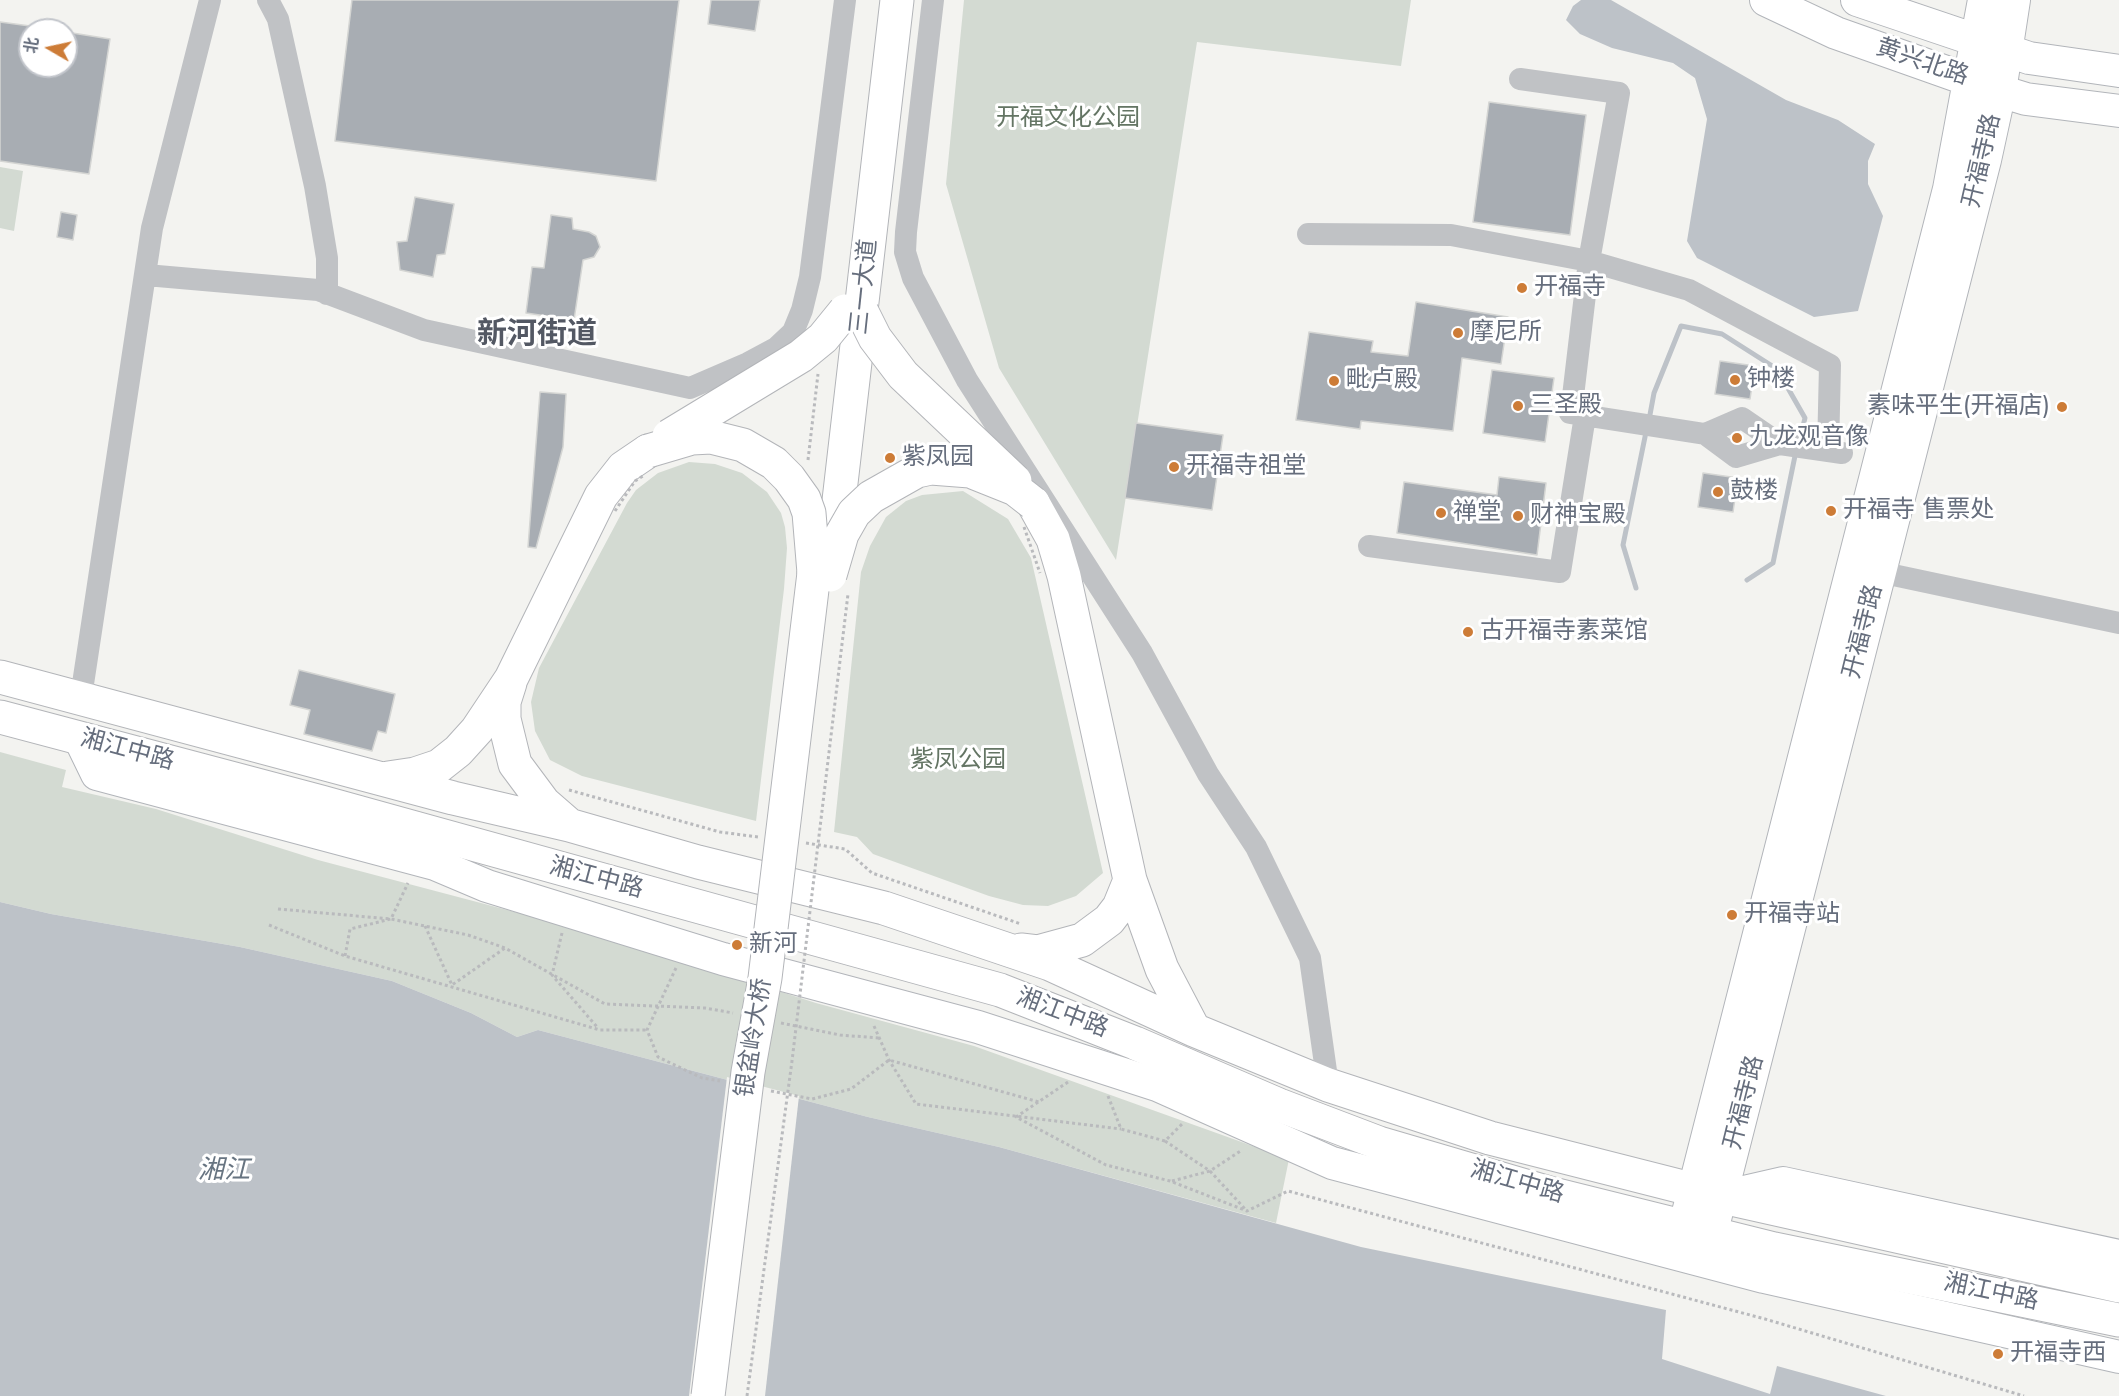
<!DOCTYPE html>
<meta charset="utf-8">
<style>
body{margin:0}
#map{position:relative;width:2119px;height:1396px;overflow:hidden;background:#f3f3f0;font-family:Jost,"Noto Sans SC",sans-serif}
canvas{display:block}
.north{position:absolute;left:18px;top:18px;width:60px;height:60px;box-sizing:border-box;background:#fff;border:2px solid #c2c5cb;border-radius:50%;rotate:279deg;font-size:16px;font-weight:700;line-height:24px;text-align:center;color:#666e7d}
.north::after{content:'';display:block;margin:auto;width:21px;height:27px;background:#cd7c37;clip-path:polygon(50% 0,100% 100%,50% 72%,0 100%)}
</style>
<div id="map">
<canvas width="2119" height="1396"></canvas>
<div class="north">北</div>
</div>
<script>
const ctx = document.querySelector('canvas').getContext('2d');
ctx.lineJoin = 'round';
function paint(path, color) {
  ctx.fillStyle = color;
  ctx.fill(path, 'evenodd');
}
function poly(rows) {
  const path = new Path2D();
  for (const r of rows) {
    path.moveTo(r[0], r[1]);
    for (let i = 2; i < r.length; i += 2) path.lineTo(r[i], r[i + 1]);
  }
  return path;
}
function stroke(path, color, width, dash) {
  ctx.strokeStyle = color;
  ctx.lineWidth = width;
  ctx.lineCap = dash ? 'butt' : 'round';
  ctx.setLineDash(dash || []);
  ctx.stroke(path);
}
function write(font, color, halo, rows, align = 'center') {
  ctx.font = font + ' Jost,"Noto Sans SC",sans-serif';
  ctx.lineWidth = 6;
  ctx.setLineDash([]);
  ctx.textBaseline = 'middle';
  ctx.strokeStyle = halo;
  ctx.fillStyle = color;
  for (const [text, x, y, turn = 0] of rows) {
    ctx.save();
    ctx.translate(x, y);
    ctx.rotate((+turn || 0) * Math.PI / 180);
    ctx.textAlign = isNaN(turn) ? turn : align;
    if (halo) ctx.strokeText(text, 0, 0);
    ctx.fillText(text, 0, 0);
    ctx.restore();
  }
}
paint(poly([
 [964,0,1411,0,1401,66,1197,42,1116,560,999,368,946,184],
 [0,167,23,171,14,231,0,228],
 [689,462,715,464,742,473,767,492,781,513,785,527,787,548,784,589,756,821,582,776,550,760,535,731,531,702,539,668,627,503,636,490,658,473],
 [963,491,1008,519,1031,558,1103,873,1076,896,1048,906,1023,905,989,896,873,854,857,837,834,832,861,572,870,546,886,517,906,501,922,495],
 [0,752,66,770,62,787,156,809,318,860,602,935,816,1003,974,1046,1289,1159,1276,1223,999,1147,868,1117,538,1030,517,1037,471,1013,392,981,240,947,51,914,0,902]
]), '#d3dad2');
paint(poly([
 [1581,0,1611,0,1786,100,1838,120,1875,144,1868,161,1868,184,1883,216,1858,311,1814,317,1697,258,1687,241,1707,119,1695,78,1673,63,1612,48,1580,34,1566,20,1573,6],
 [0,902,51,914,240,947,392,981,471,1013,517,1037,538,1030,868,1117,999,1147,1361,1247,1666,1310,1662,1359,1770,1394,1777,1366,1886,1396,0,1396]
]), '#bdc2c8');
paint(poly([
 [727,1077,799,1096,765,1396,689,1396]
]), '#f3f3f0');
stroke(poly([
 [1649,420,1654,393,1681,326,1722,334,1777,369,1805,418,1799,442],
 [1747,580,1773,563,1796,451],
 [1636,588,1623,545,1646,432]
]), '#bdc2c8', 5);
const building = poly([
 [352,0,679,0,656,181,335,141,352,0],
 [711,0,760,0,755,31,708,24,711,0],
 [0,22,30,26,30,66,66,66,66,32,110,39,89,174,0,161,0,22],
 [1489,102,1586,115,1570,235,1473,222,1489,102],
 [415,197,454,204,445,254,437,255,433,277,400,270,397,242,407,241,415,197],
 [61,212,77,215,73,240,57,237,61,212],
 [551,215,572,218,573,229,589,232,596,236,600,247,594,257,583,260,574,320,526,313,532,267,544,268,551,215],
 [1416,302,1508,317,1501,364,1462,358,1453,431,1361,421,1360,429,1296,420,1309,332,1373,341,1371,352,1408,356,1416,302],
 [1720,361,1755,366,1750,399,1715,394,1720,361],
 [1492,370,1554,378,1545,442,1483,433,1492,370],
 [540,392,566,394,563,447,536,548,528,547,540,392],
 [1136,423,1223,435,1212,510,1125,498,1136,423],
 [1703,473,1738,478,1733,512,1698,507,1703,473],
 [1499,477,1546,483,1537,555,1397,533,1404,482,1497,495,1499,477],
 [299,670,395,694,386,733,378,731,372,751,304,734,310,710,290,705,299,670]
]);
paint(building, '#a8adb3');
stroke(building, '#d4d5d3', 1.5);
const secondary = poly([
 [1766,0,1836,33,2000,91,2026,99,2119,111],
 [1857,0,2029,58,2119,71],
 [80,739,97,774,435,864,487,886,723,959,978,1027,1157,1085,1332,1163,1764,1277,2119,1357],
 [1722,1197,1783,1183,2119,1256],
 [1678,1252,1949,189,1984,0],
 [1705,1258,1985,160,2000,91,2014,0]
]);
const primary = poly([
 [1033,503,1053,539,1064,576,1130,880,1162,969,1194,1030],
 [0,677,453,798,569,825,698,862,884,908,1050,964,1194,1030,1328,1085,1490,1138,1722,1197,2119,1286],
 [510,683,504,702,504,719,515,764,544,803,567,823],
 [0,717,321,802,1000,990,1135,1043,1279,1105,1379,1143,1553,1194,1774,1249,2119,1320],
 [388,778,415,774,439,766,458,751,477,730,511,679,601,496,623,468,648,451],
 [1021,950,1038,952,1082,940,1109,920,1119,907,1130,880]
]);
const highway = poly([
 [833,552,897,0]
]);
stroke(secondary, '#b2b5ba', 34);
stroke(primary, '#b3b5b9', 35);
stroke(highway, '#b2b4b8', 35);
stroke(poly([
 [808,460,818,374],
 [569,790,720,832,758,837],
 [806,843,845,849,872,873,1021,924],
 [278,909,391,919,468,935,505,948,605,1004,705,1008,733,1013],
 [269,925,345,956,600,1030,647,1030],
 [425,926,452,985,505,948],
 [562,933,552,975,598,1028],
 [345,956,350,929,391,919,408,883],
 [676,968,647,1030,658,1057,702,1078,720,1081],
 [781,1023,840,1035,879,1038],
 [874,1026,889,1060,916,1104,1121,1129],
 [1068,1082,1016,1117,1106,1165,1170,1181,1247,1211,1288,1191,1765,1319,2024,1396],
 [771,1091,812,1099,851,1089,889,1060,1039,1102],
 [1108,1096,1121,1129,1165,1141,1183,1123],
 [1165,1141,1210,1171,1246,1210],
 [1172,1181,1210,1171,1242,1150]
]), '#b9babd', 3, [3, 3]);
stroke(poly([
 [268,0,278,19,315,186,327,258,327,294],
 [933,0,906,232,905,252,913,278,967,380,1142,653,1208,774,1256,847,1310,958,1328,1085],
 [1520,79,1619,93,1589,261,1571,413],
 [1308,234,1451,235,1589,261,1689,290,1830,365,1828,451],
 [146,275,318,290,424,330,690,388,748,363,776,348,793,332,802,310,810,277,845,0],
 [1570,413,1705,434,1736,457,1780,444],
 [1705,434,1742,418,1780,444,1842,453],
 [1369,546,1560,572,1585,416],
 [1865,569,2119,623],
 [81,697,152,228,210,0]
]), '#c0c2c5', 22);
stroke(secondary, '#fff', 32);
stroke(primary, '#fff', 33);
stroke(highway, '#fff', 33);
const primaryBridge = poly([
 [862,312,875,338,903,375,1015,481],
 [669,436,801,356,823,338,845,311],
 [648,451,692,438,711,437,743,445,774,463,789,478,804,499,809,513,814,573],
 [830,575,842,534,854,513,871,497,917,471,931,468,970,471,1015,489,1033,503]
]);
const highwayBridge = poly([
 [708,1396,748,1072,765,978,814,573]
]);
stroke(primaryBridge, '#b3b5b9', 35, []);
stroke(highwayBridge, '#b2b4b8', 35, []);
stroke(poly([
 [615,511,635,481,643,476],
 [1024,527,1040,573],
 [747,1396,792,1061,848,594]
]), '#b9babd', 3, [3, 3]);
stroke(primaryBridge, '#fff', 33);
stroke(highwayBridge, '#fff', 33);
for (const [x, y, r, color] of [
 [1522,288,6,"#cd7c37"],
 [1458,333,6,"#cd7c37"],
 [1735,380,6,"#cd7c37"],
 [1334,381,6,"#cd7c37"],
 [1518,406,6,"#cd7c37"],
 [2062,407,6,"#cd7c37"],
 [1737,438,6,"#cd7c37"],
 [890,458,6,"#cd7c37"],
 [1174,467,6,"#cd7c37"],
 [1718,492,6,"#cd7c37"],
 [1831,511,6,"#cd7c37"],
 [1441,513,6,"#cd7c37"],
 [1518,516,6,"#cd7c37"],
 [1468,632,6,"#cd7c37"],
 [1732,915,6,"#cd7c37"],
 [737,945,6,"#cd7c37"],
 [1998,1354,6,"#cd7c37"]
]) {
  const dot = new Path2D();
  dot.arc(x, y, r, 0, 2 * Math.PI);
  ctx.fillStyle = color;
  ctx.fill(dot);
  stroke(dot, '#fff', 2);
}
write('24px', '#666e7d', '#fff', [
 ["黄兴北路",1922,63,19],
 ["开福寺路",1983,161,-77],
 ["三一大道",865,287,-84],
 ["开福寺路",1864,632,-76],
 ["湘江中路",127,751,15],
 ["湘江中路",596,879,15],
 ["湘江中路",1062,1014,21],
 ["银盆岭大桥",755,1038,-81],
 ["开福寺路",1745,1103,-76],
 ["湘江中路",1517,1183,16],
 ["湘江中路",1991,1293,12]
]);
write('24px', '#647564', '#fff', [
 ["开福文化公园",1068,119],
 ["紫凤公园",958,761]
]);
write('24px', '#666e7d', '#fff', [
 ["开福寺",1534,288],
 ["摩尼所",1470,333],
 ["钟楼",1747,380],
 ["毗卢殿",1346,381],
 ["三圣殿",1530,406],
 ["素味平生(开福店)",2050,407,"right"],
 ["九龙观音像",1749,438],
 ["紫凤园",902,458],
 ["开福寺祖堂",1186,467],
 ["鼓楼",1730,492],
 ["开福寺 售票处",1843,511],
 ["禅堂",1453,513],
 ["财神宝殿",1530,516],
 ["古开福寺素菜馆",1480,632],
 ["开福寺站",1744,915],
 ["新河",749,945],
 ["开福寺西",2010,1354]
], 'left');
write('italic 26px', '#677481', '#fff', [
 ["湘江",224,1172]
]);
write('bold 30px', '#535863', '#fff', [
 ["新河街道",537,336]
]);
</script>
